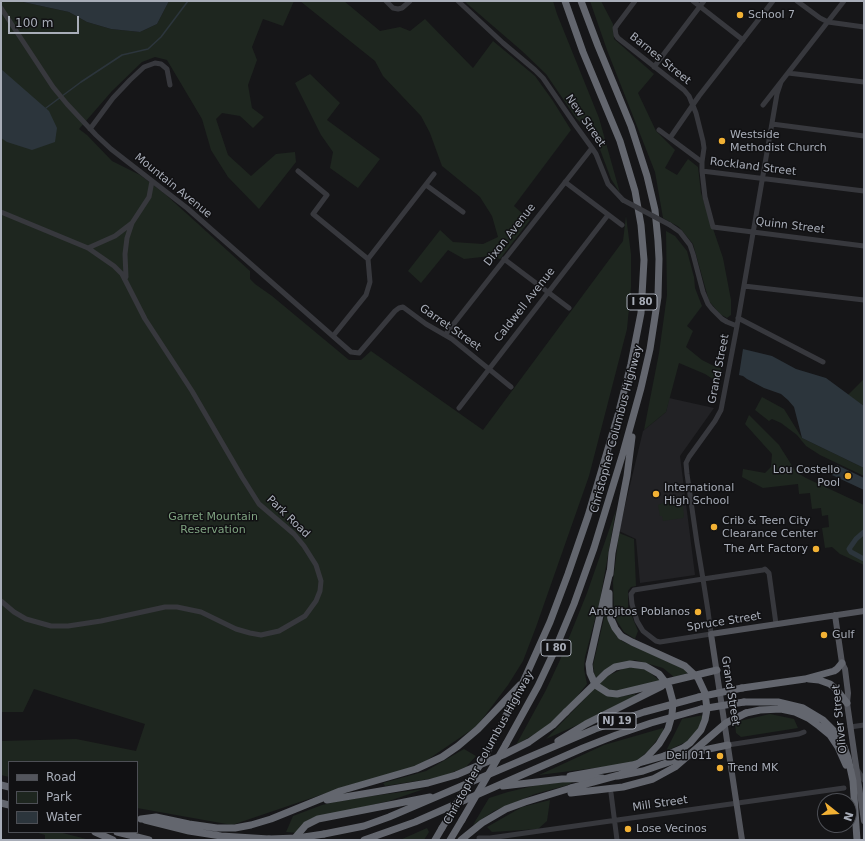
<!DOCTYPE html>
<style>
body{margin:0}
#map{position:relative;width:865px;height:841px;overflow:hidden;background:#161618;font-family:"DejaVu Sans",sans-serif}
canvas{display:block}
.frame{position:absolute;inset:0;border:2px solid #a8adb8;pointer-events:none}
.legend{position:absolute;left:8px;top:761px;width:130px;height:72px;box-sizing:border-box;background:#111113;border:1px solid #4d4f55;margin:0;padding:5px 7px;list-style:none;font-size:12px;color:#a8adb8}
.legend li{display:flex;align-items:center;gap:8px;height:20px}
.legend b{width:20px;border:1px solid #4d4f55}
.north{position:absolute;left:817px;top:793px;width:40px;height:40px;box-sizing:border-box;background:#111113;border:1px solid #4d4f55;border-radius:50%;rotate:107deg;font-size:11px;font-weight:700;line-height:16px;text-align:center;color:#a8adb8}
.north::after{content:'';display:block;margin:auto;width:14px;height:18px;background:#f2b134;clip-path:polygon(50% 0,100% 100%,50% 72%,0 100%)}
.scale{position:absolute;left:8px;top:16px;width:71px;height:18px;box-sizing:border-box;border:2px solid #a8adb8;border-top:0;padding-left:5px;font-size:12px;line-height:14px;white-space:nowrap;color:#a8adb8;-webkit-text-stroke:3px #111113;paint-order:stroke}
</style>
<div id="map">
<canvas width="865" height="841"></canvas>
<div class="frame"></div>
<ul class="legend">
<li><b style="height:5px;background:#53555c"></b>Road</li>
<li><b style="height:11px;background:#1e261f"></b>Park</li>
<li><b style="height:11px;background:#2c353c"></b>Water</li>
</ul>
<div class="north">N</div>
<div class="scale">100 m</div>
</div>
<script>
const ctx = document.querySelector('canvas').getContext('2d');
ctx.lineJoin = 'round';
function paint(path, color) {
  ctx.fillStyle = color;
  ctx.fill(path, 'evenodd');
}
function poly(rows) {
  const path = new Path2D();
  for (const r of rows) {
    path.moveTo(r[0], r[1]);
    for (let i = 2; i < r.length; i += 2) path.lineTo(r[i], r[i + 1]);
  }
  return path;
}
function stroke(path, color, width, dash) {
  ctx.strokeStyle = color;
  ctx.lineWidth = width;
  ctx.lineCap = dash ? 'butt' : 'round';
  ctx.setLineDash(dash || []);
  ctx.stroke(path);
}
function write(font, color, halo, rows, align = 'center') {
  ctx.font = font + ' "DejaVu Sans",sans-serif';
  ctx.lineWidth = 3;
  ctx.setLineDash([]);
  ctx.textBaseline = 'middle';
  ctx.strokeStyle = halo;
  ctx.fillStyle = color;
  for (const [text, x, y, turn = 0] of rows) {
    ctx.save();
    ctx.translate(x, y);
    ctx.rotate((+turn || 0) * Math.PI / 180);
    ctx.textAlign = isNaN(turn) ? turn : align;
    if (halo) ctx.strokeText(text, 0, 0);
    ctx.fillText(text, 0, 0);
    ctx.restore();
  }
}
paint(poly([
 [669,398,714,408,680,456,695,575,640,583,636,539,619,531,643,431,666,412]
]), '#222225');
paint(poly([
 [1,1,22,1,23,2,69,12,87,22,111,29,140,32,157,24,169,1,294,1,283,26,263,19,252,47,257,60,248,85,252,108,264,117,253,128,240,116,222,113,216,119,228,155,251,176,276,154,295,152,296,162,259,209,228,177,211,150,202,119,167,60,155,57,142,62,112,91,79,129,87,135,112,161,140,175,165,194,250,271,250,279,255,284,272,296,349,360,361,360,371,351,483,430,623,241,626,216,631,254,631,287,627,329,589,476,536,627,523,661,508,685,477,726,417,767,350,785,232,825,137,808,137,762,9,762,9,777,1,775,1,741,76,739,136,751,145,724,34,689,23,712,1,712],
 [300,1,344,1,380,31,400,27,410,31,425,19,473,68,493,41,535,76,553,101,571,130,514,206,530,220,500,259,491,256,464,259,448,250,421,283,408,271,440,230,453,242,483,244,498,237,492,216,480,197,442,166,430,133,421,116,383,76,375,61],
 [464,1,553,1,557,14,599,118,620,193,611,179,598,144,589,131,576,118,546,74,522,51],
 [590,1,601,1,613,24,614,39,654,74,638,93,656,131,675,150,665,168,677,175,688,159,698,167,701,193,723,258,731,300,731,315,727,318,720,314,709,301,693,244,679,227,663,218,655,172,607,50],
 [310,74,340,103,327,120,380,159,358,188,330,168,333,152,321,135,295,83],
 [666,231,675,236,687,251,694,277,695,288,702,306,687,326,693,331,686,347,702,360,716,367,721,368,719,383,705,374,679,363,666,412,644,430,659,353,667,295],
 [864,379,864,406,848,395],
 [762,397,784,409,802,438,864,468,864,476,820,455,806,446,797,435,781,423,772,419,769,421,755,410],
 [749,415,779,445,796,472,806,478,864,505,864,565,840,554,832,547,825,548,822,528,829,527,828,515,822,516,821,508,812,509,810,493,799,494,798,484,763,488,742,477,743,469,765,473,771,467,772,454,745,424],
 [670,495,678,498,683,507,684,516,683,518,663,521,662,516,660,516,658,505,668,501],
 [616,510,600,600,585,657,584,669,587,684,570,705,545,728,516,745,546,690,560,660,587,593],
 [619,533,634,539,636,586,631,587,628,591,628,607,638,631,635,639,624,632,617,621,614,611,613,582],
 [606,610,618,638,624,642,691,672,674,677,663,668,635,660,610,667,604,671,595,678,593,665],
 [625,668,635,668,647,670,660,681,625,691,608,690,599,684,607,676],
 [595,688,612,697,619,697,635,694,635,696,604,713,546,739],
 [770,714,794,719,798,728,741,737,736,733,735,722],
 [704,715,700,726,695,734,686,742,666,751,682,719],
 [663,728,663,732,649,750,637,761,619,765,539,775,604,745],
 [464,749,476,756,466,767,441,777,385,786,383,783,426,771],
 [574,781,568,785,535,794,494,811,473,825,489,798,508,792,537,785],
 [424,789,389,801,310,819,297,833,286,832,293,816,322,805,343,800],
 [550,800,547,821,538,829,492,832,487,827,522,807],
 [427,828,429,832,424,840,400,840],
 [35,832,59,832,90,840,45,840,45,835]
]), '#1e261f');
paint(poly([
 [22,1,169,1,157,24,140,32,111,29,87,22,69,12,23,2],
 [1,69,49,111,57,128,55,142,32,150,7,142,1,138],
 [743,349,772,356,796,369,826,378,864,406,864,468,802,438,794,407,788,400,781,394,764,388,747,379,743,376,739,375],
 [837,465,864,478,864,490,832,475]
]), '#2c353c');
stroke(poly([
 [46,108,81,82,122,55,148,49,161,37,188,1]
]), '#2c353c', 1.5);
stroke(poly([
 [864,532,856,539,849,549,851,552,864,559]
]), '#2c353c', 5);
stroke(poly([
 [386,1,393,8,398,9,402,8,410,1],
 [458,1,503,43,535,70,543,78,576,126,592,148,596,154,608,184,623,200],
 [635,1,617,25,615,28,616,35,618,38,684,90,689,96,696,113,703,141,704,148,702,162],
 [693,1,743,40],
 [797,1,820,18,828,22,864,27],
 [1,8,53,87,67,104,96,135,111,149,187,208,351,352,359,353,395,311,399,308,403,307,426,324,452,339,511,387],
 [654,67,704,1],
 [788,73,864,82],
 [763,105,844,1],
 [772,124,864,136],
 [90,129,113,98,130,80,144,67,155,63,161,64,167,69,170,85],
 [659,130,702,162,702,171,864,191],
 [670,138,699,96,773,1],
 [298,171,327,195,313,214,368,259],
 [702,171,705,197,713,227,864,246],
 [565,182,622,225],
 [426,185,463,212],
 [1,212,88,248,114,266,122,274,145,319,192,391,242,477,259,504,294,534,304,546,316,565,321,581,320,591,316,601,305,616,279,631,261,635,250,633,236,629,201,612,177,607,165,607,101,621,68,626,51,626,26,619,14,612,1,601],
 [670,225,680,232,690,245,693,254,703,292,708,304,712,309,722,319,727,322,737,326],
 [88,248,115,236,132,223],
 [504,259,569,308],
 [126,277,125,254,127,238,132,223,149,197,152,181],
 [744,286,864,300],
 [738,318,823,362],
 [445,335,592,148],
 [333,336,366,295,370,282,368,259,434,174],
 [459,408,608,215],
 [776,624,769,573,765,569,763,570,703,579,634,590,631,594,632,604,637,621,643,631,656,641,660,642,711,634,708,611,703,579,697,543,687,474,686,463,689,457,715,421,721,410,737,326,777,94,781,82],
 [850,727,864,725],
 [728,745,799,734,804,732],
 [858,771,864,780],
 [611,793,617,840],
 [479,838,490,838,844,788]
]), '#37383d', 5);
stroke(poly([
 [835,615,842,663,845,669,848,693,847,703,864,821],
 [742,840,711,634,864,611]
]), '#53555c', 6);
stroke(poly([
 [610,571,589,664,590,673,594,682,597,686,608,693,617,694,717,670],
 [610,574,612,553,627,476,632,437],
 [609,593,609,609,611,619,615,628,621,636],
 [809,679,819,680,830,684,836,689,847,703],
 [742,688,805,679,834,671,837,669,842,663],
 [744,702,778,702,803,708,823,720,835,732,844,747,848,758,853,781,857,840],
 [746,713,760,710,781,709,795,712,808,718,819,726,830,735,838,747,846,765],
 [558,741,586,724,662,686],
 [506,744,538,686,554,652,574,604,594,548,623,453,641,388,650,349,658,297,659,259,658,241,655,210,647,176,631,126,598,46,581,1],
 [487,753,524,680,550,622,568,574,588,516,618,415,631,364,641,313,644,260,641,225,635,191,620,141,583,52,565,1],
 [570,776,632,765,664,756],
 [618,776,643,771,704,750,728,745],
 [1,785,9,787],
 [503,786,562,779,602,778],
 [327,800,428,783,456,775,503,755,529,742,553,725,566,712],
 [1,803,9,805],
 [141,819,156,817,189,824,217,828,235,828,251,825,271,819,340,791,416,769,442,757,458,746,478,729,520,685],
 [145,820,189,831,221,836,269,839],
 [95,832,113,840],
 [117,832,149,840],
 [324,834,364,826,389,817,595,729,644,712,699,697],
 [293,840,306,825,318,819,430,797],
 [364,840,415,822,583,748,616,735,651,723,701,709],
 [435,840,442,828],
 [450,840,462,820],
 [461,840,482,823,506,809,525,802,571,788]
]), '#63666e', 7);
stroke(poly([
 [623,200,670,225]
]), '#37383d', 5);
stroke(poly([
 [621,636,632,642,685,666,698,678,705,693,707,709,705,720,701,730,690,743,683,748,664,756],
 [699,697,742,688],
 [701,709,744,702],
 [566,712,606,673,615,667,630,664,645,666,659,674,669,687,673,702,672,715,668,729,659,744,647,757,632,768,619,775,571,788],
 [571,793,623,787,653,779,675,767,726,723,746,713],
 [462,820,506,744],
 [442,828,487,753],
 [269,839,297,838,324,834]
]), '#63666e', 7);
for (const [x, y, r, color] of [
 [740,15,4,"#f2b134"],
 [722,141,4,"#f2b134"],
 [848,476,4,"#f2b134"],
 [656,494,4,"#f2b134"],
 [714,527,4,"#f2b134"],
 [816,549,4,"#f2b134"],
 [698,612,4,"#f2b134"],
 [824,635,4,"#f2b134"],
 [720,756,4,"#f2b134"],
 [720,768,4,"#f2b134"],
 [628,829,4,"#f2b134"]
]) {
  const dot = new Path2D();
  dot.arc(x, y, r, 0, 2 * Math.PI);
  ctx.fillStyle = color;
  ctx.fill(dot);
  stroke(dot, '#111113', 1.5);
}
for (const [x, y, w] of [
 [642,302,30],
 [556,648,30],
 [617,721,38]
]) {
  const box = new Path2D();
  box.roundRect(x - w / 2, y - 8, w, 16, 3);
  ctx.fillStyle = '#111113';
  ctx.fill(box);
  stroke(box, '#a8adb8', 1);
}
write('bold 10px', '#a8adb8', null, [
 ["I 80",642,302],
 ["I 80",556,648],
 ["NJ 19",617,721]
]);
write('11px', '#a8adb8', '#111113', [
 ["School 7",748,15],
 ["Westside",730,135],
 ["Methodist Church",730,148],
 ["Lou Costello",840,470,"right"],
 ["Pool",840,483,"right"],
 ["International",664,488],
 ["High School",664,501],
 ["Crib & Teen City",722,521],
 ["Clearance Center",722,534],
 ["The Art Factory",808,549,"right"],
 ["Antojitos Poblanos",690,612,"right"],
 ["Gulf",832,635],
 ["Deli 011",712,756,"right"],
 ["Trend MK",728,768],
 ["Lose Vecinos",636,829]
], 'left');
write('11px', '#a8adb8', '#111113', [
 ["Barnes Street",660,59,39],
 ["New Street",585,121,55],
 ["Rockland Street",753,167,7],
 ["Mountain Avenue",173,186,39],
 ["Quinn Street",790,226,7],
 ["Dixon Avenue",510,235,-52],
 ["Caldwell Avenue",525,305,-52],
 ["Garret Street",450,328,35],
 ["Grand Street",719,369,-79],
 ["Christopher Columbus Highway",617,429,-75],
 ["Park Road",288,517,44],
 ["Spruce Street",724,622,-9],
 ["Grand Street",730,691,81],
 ["Oliver Street",840,719,-96],
 ["Christopher Columbus Highway",489,748,-61],
 ["Mill Street",660,804,-8]
]);
write('11px', '#7fa381', '#111113', [
 ["Garret Mountain",213,517],
 ["Reservation",213,530]
]);
</script>
